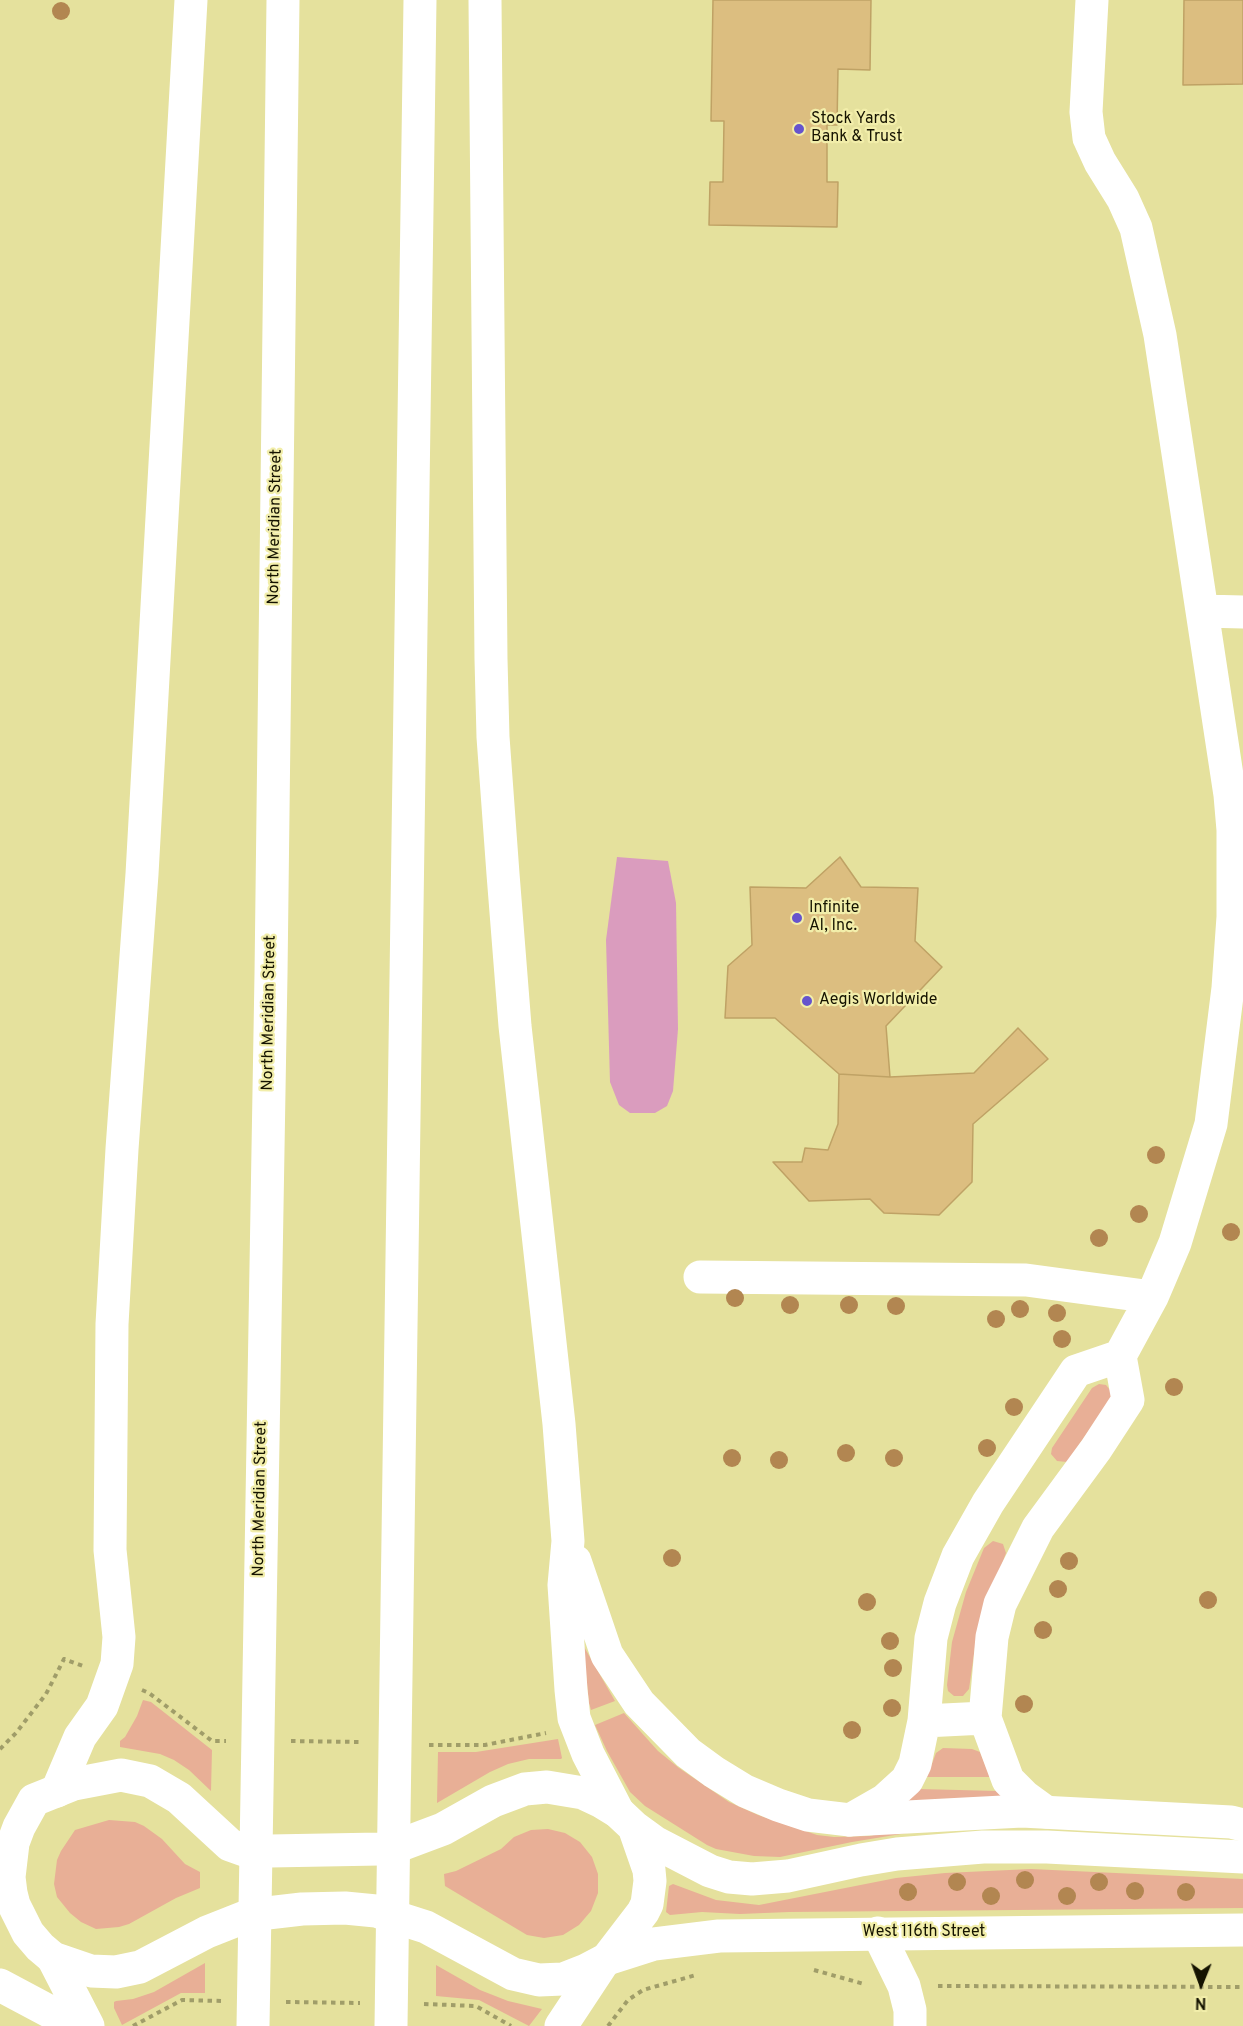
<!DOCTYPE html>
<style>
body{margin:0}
#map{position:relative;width:1243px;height:2026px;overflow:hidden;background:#e5e19d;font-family:Overpass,sans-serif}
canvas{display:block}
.north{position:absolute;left:1171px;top:1954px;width:60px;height:60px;-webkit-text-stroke:4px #f2eeaa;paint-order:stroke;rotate:181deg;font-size:16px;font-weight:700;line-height:24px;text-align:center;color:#151300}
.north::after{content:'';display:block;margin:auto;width:21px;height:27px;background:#151300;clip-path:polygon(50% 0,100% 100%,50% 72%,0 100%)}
</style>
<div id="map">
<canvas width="1243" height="2026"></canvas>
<div class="north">N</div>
</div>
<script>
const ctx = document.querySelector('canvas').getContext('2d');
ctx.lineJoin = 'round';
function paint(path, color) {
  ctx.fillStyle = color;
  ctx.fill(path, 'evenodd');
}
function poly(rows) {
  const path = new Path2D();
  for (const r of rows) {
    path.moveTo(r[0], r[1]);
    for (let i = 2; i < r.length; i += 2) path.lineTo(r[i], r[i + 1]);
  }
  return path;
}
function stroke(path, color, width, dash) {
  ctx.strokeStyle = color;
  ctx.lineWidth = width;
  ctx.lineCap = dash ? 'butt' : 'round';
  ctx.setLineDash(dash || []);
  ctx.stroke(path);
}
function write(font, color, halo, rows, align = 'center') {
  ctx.font = font + ' Overpass,sans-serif';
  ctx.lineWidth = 4.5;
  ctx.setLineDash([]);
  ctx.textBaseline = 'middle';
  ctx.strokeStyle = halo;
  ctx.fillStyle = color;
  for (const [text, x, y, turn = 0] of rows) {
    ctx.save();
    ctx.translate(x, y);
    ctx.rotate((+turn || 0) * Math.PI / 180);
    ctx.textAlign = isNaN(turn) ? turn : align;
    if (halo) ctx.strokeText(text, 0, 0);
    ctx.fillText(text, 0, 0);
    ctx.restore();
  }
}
paint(poly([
 [1099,1384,1106,1385,1110,1390,1112,1397,1067,1462,1057,1461,1051,1454,1052,1448,1092,1388],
 [993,1541,1003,1544,1006,1553,977,1633,969,1689,963,1696,954,1696,948,1691,947,1685,952,1642,966,1592,984,1548],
 [583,1645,615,1701,591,1710,589,1703],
 [143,1700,151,1702,212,1750,211,1791,189,1770,174,1760,160,1754,120,1747,120,1741,125,1737,137,1716],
 [624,1713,658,1751,679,1768,729,1802,758,1815,817,1835,834,1837,869,1836,884,1833,907,1833,852,1842,780,1857,754,1856,716,1849,707,1845,645,1806,630,1792,607,1751,595,1725],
 [558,1739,562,1758,561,1759,529,1759,508,1764,490,1772,437,1803,438,1752,476,1752],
 [943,1748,972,1749,980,1752,990,1777,927,1777,936,1753],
 [919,1789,998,1791,1005,1796,904,1802],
 [109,1820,135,1822,144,1826,162,1839,185,1864,200,1872,200,1888,176,1898,129,1924,119,1927,96,1929,81,1922,70,1913,57,1897,54,1884,57,1860,61,1851,75,1830],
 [548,1829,565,1833,580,1842,592,1857,598,1874,598,1893,591,1911,579,1925,563,1935,544,1938,527,1935,445,1886,444,1874,456,1871,501,1849,514,1837,531,1830],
 [1031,1869,1243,1879,1243,1908,789,1912,740,1914,702,1912,670,1915,666,1912,669,1886,673,1884,716,1900,759,1905,896,1878,945,1873],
 [205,1963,205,1993,181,1993,122,2025,114,2008,114,2002,116,2001,133,1999,154,1992],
 [436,1965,480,1990,508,2001,542,2009,529,2026,479,2000,436,1996]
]), '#e8af96');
paint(poly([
 [617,857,668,861,676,903,678,1029,673,1091,667,1106,655,1113,630,1113,619,1105,610,1082,606,940]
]), '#da9cbe');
const building = poly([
 [713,0,871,0,870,70,838,69,837,125,827,125,827,182,838,182,837,227,709,225,710,182,723,182,724,121,711,121,713,0],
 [1184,0,1243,0,1243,84,1183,85,1184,0],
 [840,857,861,887,918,888,915,941,942,967,886,1026,890,1077,839,1074,775,1018,725,1018,728,966,752,945,750,887,806,888,840,857],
 [1018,1028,1048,1059,973,1124,972,1182,939,1215,884,1213,870,1199,809,1201,773,1162,802,1162,805,1148,828,1150,838,1124,839,1074,890,1077,974,1073,1018,1028]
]);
paint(building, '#dcbe80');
stroke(building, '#bfa265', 1.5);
stroke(poly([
 [142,1690,149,1693,212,1741,226,1741],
 [291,1741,361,1742],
 [429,1745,485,1745,546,1733],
 [0,1749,16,1733,46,1694,64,1659,83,1666],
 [814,1970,864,1984],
 [938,1986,1243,1987],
 [286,2002,360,2003],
 [424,2004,476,2006,511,2026],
 [133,2026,182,2000,222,2001],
 [608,2026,628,2000,643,1990,696,1975]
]), '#a09d69', 4, [4.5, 4.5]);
stroke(poly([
 [1203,611,1243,612],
 [700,1277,1026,1280,1152,1297],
 [924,1721,985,1718],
 [1046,1812,1024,1796,1008,1780,985,1718,992,1637,1000,1604,1038,1528,1096,1449,1128,1400,1120,1356,1152,1297,1175,1243,1211,1124,1228,988,1233,917,1233,830,1230,795,1160,335,1136,228,1123,199,1100,162,1089,138,1086,112,1092,0],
 [850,1820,885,1800,907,1780,915,1764,924,1721,931,1638,940,1603,958,1556,988,1503,1076,1371,1120,1356],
 [878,1933,904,1986,910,2010,910,2026]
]), '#fff', 33);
stroke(poly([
 [121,1775,150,1781,179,1798,230,1845,244,1850,270,1851,380,1849,403,1844,443,1829,493,1801,525,1789,547,1787,583,1793,600,1801,618,1812,634,1827,649,1870,650,1881,647,1904,643,1912,607,1959,586,1970,563,1979,539,1980,513,1974,426,1927,376,1911,345,1908,302,1909,250,1915,207,1932,140,1967,116,1972,91,1971,53,1958,40,1947,28,1933,14,1905,11,1893,9,1877,13,1843,19,1827,34,1800,74,1784,121,1775],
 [634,1827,656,1843,710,1871,729,1877,752,1879,788,1876,861,1860,897,1854,983,1847,1047,1847,1243,1857],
 [607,1959,654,1944,719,1936,1243,1930]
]), '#fff', 33);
stroke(poly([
 [485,0,491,659,493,737,503,874,515,1026,559,1424,568,1541,564,1585,571,1690,574,1718,588,1754,618,1812],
 [575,1561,607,1655,639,1703,688,1753,714,1772,745,1791,778,1805,808,1815,850,1820,1022,1811,1231,1822,1243,1825],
 [57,1791,80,1737,102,1706,117,1664,119,1637,110,1550,112,1324,122,1149,142,874,191,0],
 [53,1958,88,2026],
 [0,1985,60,2017,74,2026],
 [253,2026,271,974,283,0],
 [391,2026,420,0],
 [561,2026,604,1961]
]), '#fff', 33);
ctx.fillStyle = '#b28651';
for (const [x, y] of [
 [61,11],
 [1156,1155],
 [1139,1214],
 [1231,1232],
 [1099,1238],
 [735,1298],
 [790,1305],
 [849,1305],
 [896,1306],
 [1020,1309],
 [1057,1313],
 [996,1319],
 [1062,1339],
 [1174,1387],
 [1014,1407],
 [987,1448],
 [846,1453],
 [732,1458],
 [894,1458],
 [779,1460],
 [672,1558],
 [1069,1561],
 [1058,1589],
 [1208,1600],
 [867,1602],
 [1043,1630],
 [890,1641],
 [893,1668],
 [1024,1704],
 [892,1708],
 [852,1730],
 [1025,1880],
 [957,1882],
 [1099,1882],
 [1135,1891],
 [908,1892],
 [1186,1892],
 [991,1896],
 [1067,1896]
]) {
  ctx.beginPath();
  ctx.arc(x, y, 9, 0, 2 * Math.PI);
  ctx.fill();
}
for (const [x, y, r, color] of [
 [799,129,6,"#6654cd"],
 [797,918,6,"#6654cd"],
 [807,1001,6,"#6654cd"]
]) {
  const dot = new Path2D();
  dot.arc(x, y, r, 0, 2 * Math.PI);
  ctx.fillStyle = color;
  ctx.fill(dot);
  stroke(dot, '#f2eeaa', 2);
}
write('16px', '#151300', '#f2eeaa', [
 ["Stock Yards",811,120],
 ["Bank & Trust",811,138],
 ["Infinite",809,909],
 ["AI, Inc.",809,927],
 ["Aegis Worldwide",819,1001]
], 'left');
write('16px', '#151300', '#f2eeaa', [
 ["North Meridian Street",276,527,-89],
 ["North Meridian Street",270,1013,-89],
 ["North Meridian Street",261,1499,-89],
 ["West 116th Street",924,1933]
]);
</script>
